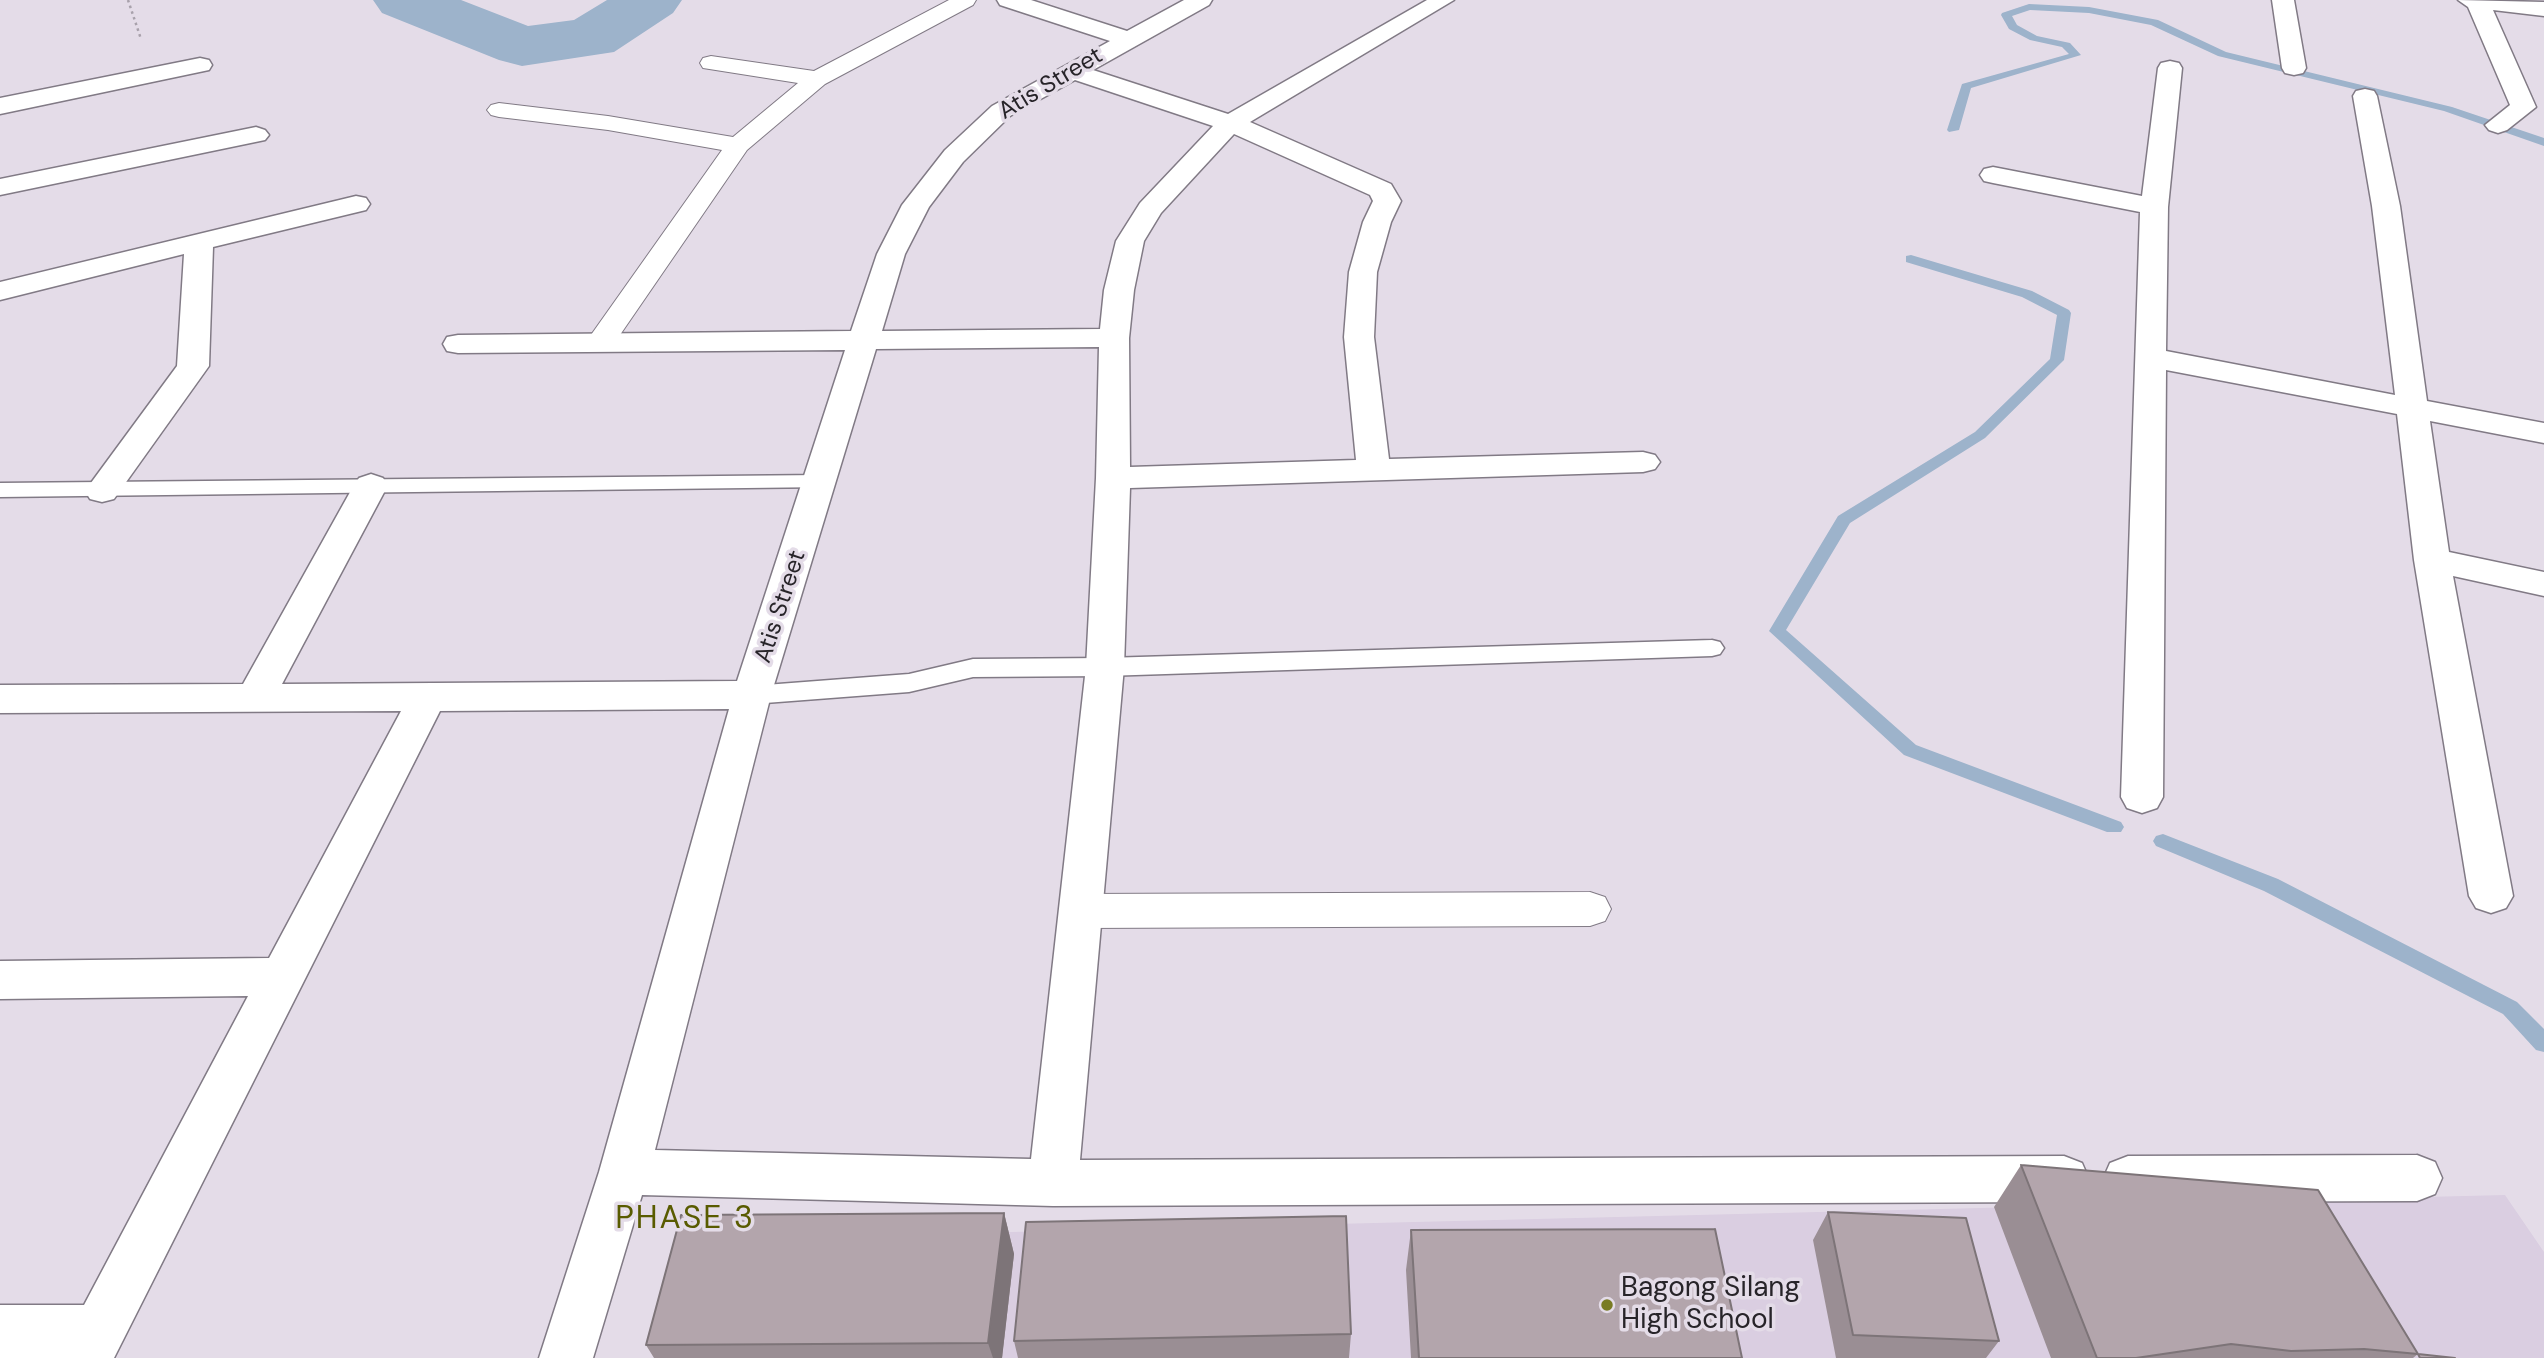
<!DOCTYPE html>
<style>
body{margin:0}
canvas{display:block;background:#e4dce8}
</style>
<canvas width="2544" height="1358"></canvas>
<script>
const ctx = document.querySelector('canvas').getContext('2d');
ctx.lineJoin = 'round';
function paint(path, color) {
  ctx.fillStyle = color;
  ctx.fill(path, 'evenodd');
}
function poly(rows) {
  const path = new Path2D();
  for (const r of rows) {
    path.moveTo(r[0], r[1]);
    for (let i = 2; i < r.length; i += 2) path.lineTo(r[i], r[i + 1]);
  }
  return path;
}
function stroke(path, color, width, dash) {
  ctx.strokeStyle = color;
  ctx.lineWidth = width;
  ctx.lineCap = dash ? 'butt' : 'round';
  ctx.setLineDash(dash || []);
  ctx.stroke(path);
}
function write(font, color, halo, rows, align = 'center') {
  ctx.font = font + ' "DM Sans",sans-serif';
  ctx.lineWidth = 7;
  ctx.setLineDash([]);
  ctx.textBaseline = 'middle';
  ctx.strokeStyle = halo;
  ctx.fillStyle = color;
  for (const [text, x, y, turn = 0] of rows) {
    ctx.save();
    ctx.translate(x, y);
    ctx.rotate((+turn || 0) * Math.PI / 180);
    ctx.textAlign = isNaN(turn) ? turn : align;
    if (halo) ctx.strokeText(text, 0, 0);
    ctx.fillText(text, 0, 0);
    ctx.restore();
  }
}
paint(poly([
 [2505,1195,2544,1252,2544,1358,657,1358,688,1240]
]), '#dacee1');
paint(poly([
 [2029,4,2089,7,2158,20,2226,52,2452,107,2544,138,2544,146,2444,111,2218,56,2151,25,2089,13,2030,10,2012,16,2017,25,2037,36,2070,43,2081,55,1971,88,1959,130,1949,132,1947,130,1962,84,2069,54,2062,47,2030,40,2009,29,2001,15,2002,13,2029,4],
 [1911,255,2032,291,2069,310,2071,313,2064,360,1985,438,1850,523,1786,630,1916,745,2121,822,2124,827,2121,832,2107,832,1904,755,1769,631,1838,516,1975,432,2050,359,2057,315,2022,297,1906,262,1906,256,1911,255],
 [2163,834,2278,879,2517,1002,2544,1029,2544,1052,2536,1050,2503,1014,2264,891,2156,846,2153,841,2156,836,2163,834]
]), '#9db3cb');
paint(poly([
 [373,0,461,0,528,26,574,20,607,0,682,0,673,13,614,52,522,66,499,60,382,13,373,0]
]), '#9db3cb');
const service = poly([
 [821,475,829,477,832,482,829,487,0,497,0,483,821,475],
 [1712,640,1720,642,1724,648,1720,654,1712,656,1105,676,973,677,909,692,752,704,743,701,740,695,743,689,752,686,909,674,973,659,1105,658,1712,640]
]);
const pedestrian = poly([
 [949,0,976,0,973,5,825,84,747,150,611,348,601,351,591,348,586,342,722,150,608,130,499,117,491,115,487,110,491,105,499,103,608,116,733,137,798,83,703,68,700,63,703,58,711,56,814,71,949,0],
 [1590,892,1605,897,1611,909,1605,921,1590,926,1081,928,1066,923,1060,911,1066,899,1081,894,1590,892]
]);
const minor = poly([
 [997,0,1031,0,1127,31,1184,0,1212,0,1209,5,1093,70,1228,114,1427,0,1454,0,1250,122,1391,184,1401,201,1391,222,1377,272,1374,337,1389,459,1643,452,1655,455,1660,462,1655,469,1643,472,1130,488,1124,667,1080,1160,2064,1156,2082,1163,2089,1179,2082,1195,2064,1202,1053,1206,642,1195,593,1358,539,1358,599,1172,729,709,440,711,114,1358,0,1358,0,1305,84,1305,248,996,0,999,0,961,269,958,401,711,0,713,0,685,243,684,354,485,359,478,371,474,383,478,388,485,282,684,737,681,845,350,458,353,447,351,443,344,447,337,458,335,851,331,877,254,902,205,945,150,992,106,1110,41,1000,5,997,0],
 [1075,80,1213,126,1140,203,1116,241,1104,290,1100,329,882,331,905,254,929,207,963,162,1010,116,1075,80],
 [1234,134,1370,195,1373,201,1363,222,1349,272,1344,337,1356,460,1130,467,1129,338,1134,290,1144,241,1161,213,1234,134],
 [1099,347,1096,478,1086,667,1031,1159,655,1150,771,695,876,349,1099,347],
 [2272,0,2294,0,2306,68,2303,73,2294,75,2285,73,2282,68,2272,0],
 [2458,0,2544,2,2544,16,2493,10,2536,107,2507,130,2498,133,2489,130,2485,125,2510,105,2468,7,2458,0],
 [200,58,209,60,212,65,209,70,0,114,0,98,200,58],
 [2170,61,2179,63,2182,68,2168,207,2166,351,2395,395,2372,206,2353,96,2356,91,2365,89,2374,91,2377,96,2400,206,2427,401,2544,423,2544,443,2430,421,2449,552,2544,572,2544,596,2453,576,2513,896,2506,908,2491,913,2476,908,2469,896,2414,560,2397,414,2166,370,2163,797,2157,808,2142,813,2127,808,2121,797,2140,212,1993,183,1984,181,1980,175,1984,169,1993,167,2142,196,2158,68,2161,63,2170,61],
 [256,127,265,130,269,135,265,140,0,195,0,179,256,127],
 [356,196,366,198,370,204,366,210,213,247,209,366,114,499,102,502,90,499,85,491,177,366,184,254,0,300,0,282,356,196],
 [2417,1155,2435,1162,2442,1178,2435,1194,2417,1201,2128,1202,2110,1195,2103,1179,2110,1163,2128,1156,2417,1155]
]);
stroke(service, '#817a85', 3);
stroke(pedestrian, '#817a85', 2);
stroke(minor, '#817a85', 3);
stroke(poly([
 [128,0,141,39]
]), '#a8a1ab', 2.5, [2.5, 3.5]);
paint(service, '#fff');
paint(pedestrian, '#fff');
paint(minor, '#fff');
paint(poly([
 [2021,1165,2418,1354,2413,1358,2051,1358,1994,1207],
 [1828,1212,1999,1341,1986,1358,1836,1358,1813,1240],
 [1004,1213,1014,1254,1002,1358,654,1358,646,1345],
 [1411,1230,1742,1358,1411,1358,1406,1270],
 [1351,1334,1349,1358,1018,1358,1014,1341]
]), '#9a8e94');
paint(poly([
 [1004,1213,1014,1254,1002,1358,993,1358,988,1343]
]), '#7d7478');
const building = poly([
 [2021,1165,2318,1190,2418,1354,2364,1349,2291,1351,2231,1344,2136,1358,2097,1358,2021,1165],
 [1828,1212,1966,1218,1999,1341,1853,1335,1828,1212],
 [1004,1213,988,1343,646,1345,681,1215,1004,1213],
 [1346,1216,1351,1334,1014,1341,1026,1222,1346,1216],
 [1715,1229,1742,1358,1419,1358,1411,1230,1715,1229],
 [2418,1354,2455,1358,2420,1358,2418,1354]
]);
paint(building, '#b3a5ac');
stroke(building, '#7d7478', 2);
for (const [x, y, r, color] of [
 [1607,1305,7,"#787b23"]
]) {
  const dot = new Path2D();
  dot.arc(x, y, r, 0, 2 * Math.PI);
  ctx.fillStyle = color;
  ctx.fill(dot);
  stroke(dot, '#e4dce8', 2.5);
}
write('24px', '#272429', '#e4dce8', [
 ["Atis Street",1051,84,-31],
 ["Atis Street",781,607,-72]
]);
write('28px', '#272429', '#e4dce8', [
 ["Bagong Silang",1621,1289],
 ["High School",1621,1321]
], 'left');
ctx.letterSpacing = '2px';
write('32px', '#595b00', '#e4dce8', [
 ["PHASE 3",685,1220]
]);
ctx.letterSpacing = '0px';
</script>
